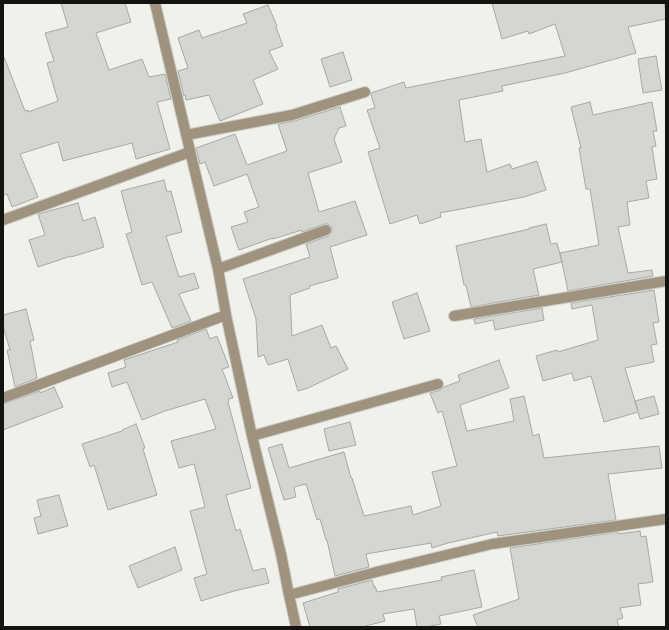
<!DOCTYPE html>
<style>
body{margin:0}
#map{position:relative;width:669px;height:630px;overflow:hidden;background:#f1f1eb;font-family:Arial,sans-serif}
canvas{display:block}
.frame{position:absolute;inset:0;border:4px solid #131311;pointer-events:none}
</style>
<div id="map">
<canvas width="669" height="630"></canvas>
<div class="frame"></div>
</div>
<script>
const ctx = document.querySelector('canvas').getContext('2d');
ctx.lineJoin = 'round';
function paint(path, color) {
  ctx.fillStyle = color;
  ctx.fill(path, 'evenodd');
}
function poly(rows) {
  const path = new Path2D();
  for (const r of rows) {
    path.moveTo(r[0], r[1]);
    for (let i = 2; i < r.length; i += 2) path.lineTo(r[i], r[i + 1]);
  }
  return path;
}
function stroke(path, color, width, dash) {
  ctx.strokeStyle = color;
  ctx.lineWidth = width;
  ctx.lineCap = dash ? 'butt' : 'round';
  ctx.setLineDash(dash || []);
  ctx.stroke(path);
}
const building = poly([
 [61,3,125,3,131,22,96,33,109,70,142,59,149,77,165,74,171,99,157,102,170,149,136,159,132,143,63,161,58,142,20,154,38,197,12,207,7,194,3,195,3,58,4,57,25,111,28,110,28,112,58,101,47,63,54,61,45,33,68,27,61,3],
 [492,3,664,3,666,12,666,19,628,27,636,53,565,73,502,86,503,91,459,100,465,142,481,139,487,172,510,164,512,169,537,161,546,190,524,197,440,213,441,217,420,224,417,215,390,224,368,152,380,148,367,110,375,108,371,95,371,93,404,82,406,88,565,56,555,24,529,34,528,31,502,39,492,3],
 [268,5,277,26,276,27,283,46,269,51,278,69,253,80,263,104,220,121,209,95,186,100,185,95,184,96,178,71,188,68,178,38,199,30,202,38,247,23,243,14,268,5],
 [343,52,352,80,330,87,321,59,343,52],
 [656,56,662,90,643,93,638,59,656,56],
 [590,102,593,115,652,102,657,131,653,131,656,146,652,147,657,179,646,181,649,198,627,202,630,225,618,227,628,273,652,270,653,276,568,291,560,253,599,245,590,189,586,189,579,148,581,148,571,107,590,102],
 [340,107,346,126,339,128,334,139,342,162,308,173,319,212,355,201,367,235,330,247,338,278,309,286,310,288,290,295,292,336,322,325,331,348,336,346,348,369,308,388,298,391,288,359,268,365,264,355,258,357,256,319,243,279,310,257,306,244,329,236,332,232,332,227,328,224,324,224,302,232,302,230,273,239,273,238,239,250,231,227,248,222,244,212,259,207,247,174,214,186,205,162,200,164,196,148,235,134,247,165,287,151,278,124,294,121,340,107],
 [164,180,167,192,171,191,182,232,166,236,179,277,194,273,199,288,179,294,191,321,172,328,152,282,142,285,126,234,132,232,121,191,164,180],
 [78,203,83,221,95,217,104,247,71,257,71,256,38,267,29,240,45,235,38,214,78,203],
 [546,224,551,244,557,243,562,262,533,269,539,295,471,307,466,285,464,285,456,246,529,229,529,228,546,224],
 [654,290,659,322,653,323,657,344,651,345,654,362,625,368,638,411,635,401,654,396,659,414,640,419,638,412,604,422,591,376,574,381,572,373,543,381,536,356,557,350,558,352,598,340,592,305,572,309,571,303,654,290],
 [417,293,430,331,404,339,392,302,417,293],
 [542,308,544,320,495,330,493,320,475,324,474,319,542,308],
 [26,309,34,340,30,341,37,378,15,387,7,350,10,350,3,326,3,315,26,309],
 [206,329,210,339,217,336,229,367,222,369,233,398,228,399,229,401,228,402,251,488,226,495,236,531,240,529,253,571,265,568,269,583,234,591,201,601,194,578,207,574,190,511,205,507,194,464,179,468,171,441,216,429,205,399,165,411,142,420,127,382,112,387,108,373,126,367,124,360,178,342,177,340,206,329],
 [499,360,509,388,460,405,467,431,514,421,510,399,524,396,533,436,539,434,544,458,659,446,662,468,608,474,616,520,498,536,497,532,448,543,432,548,431,543,366,554,369,567,335,576,327,540,326,540,320,519,317,520,306,484,294,487,296,497,284,500,268,448,282,444,289,468,344,452,351,478,352,478,364,516,411,506,413,515,441,506,432,472,457,466,442,411,438,413,430,393,440,390,444,387,460,381,458,375,499,360],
 [54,387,63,407,3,430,3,404,40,391,40,393,54,387],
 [350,422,356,445,329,451,324,429,350,422],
 [136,424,145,448,143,449,157,495,108,510,94,465,90,467,82,444,122,431,122,430,136,424],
 [59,495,68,526,38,534,34,518,41,516,37,500,59,495],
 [640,531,641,537,646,536,653,582,638,584,641,605,620,608,623,618,617,620,619,627,478,627,473,615,519,599,510,548,618,532,618,534,640,531],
 [175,547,182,570,138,588,129,566,175,547],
 [474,570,482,607,439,616,441,624,426,627,417,627,414,609,383,614,385,621,362,627,310,627,303,603,338,592,338,589,372,580,374,587,375,586,377,592,442,580,441,577,474,570]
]);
paint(building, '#d4d7d1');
stroke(building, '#a6a8a3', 1);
const minor = poly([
 [155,3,218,269,226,315,252,436,281,554,289,595,380,571,492,544,666,519],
 [186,135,292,115,365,92],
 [3,220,190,152],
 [218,269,326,230],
 [454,316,666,281],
 [3,398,226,315],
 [252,436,438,384],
 [289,595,296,627]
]);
stroke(minor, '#cdcdc8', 12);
stroke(minor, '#9f9380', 10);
</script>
